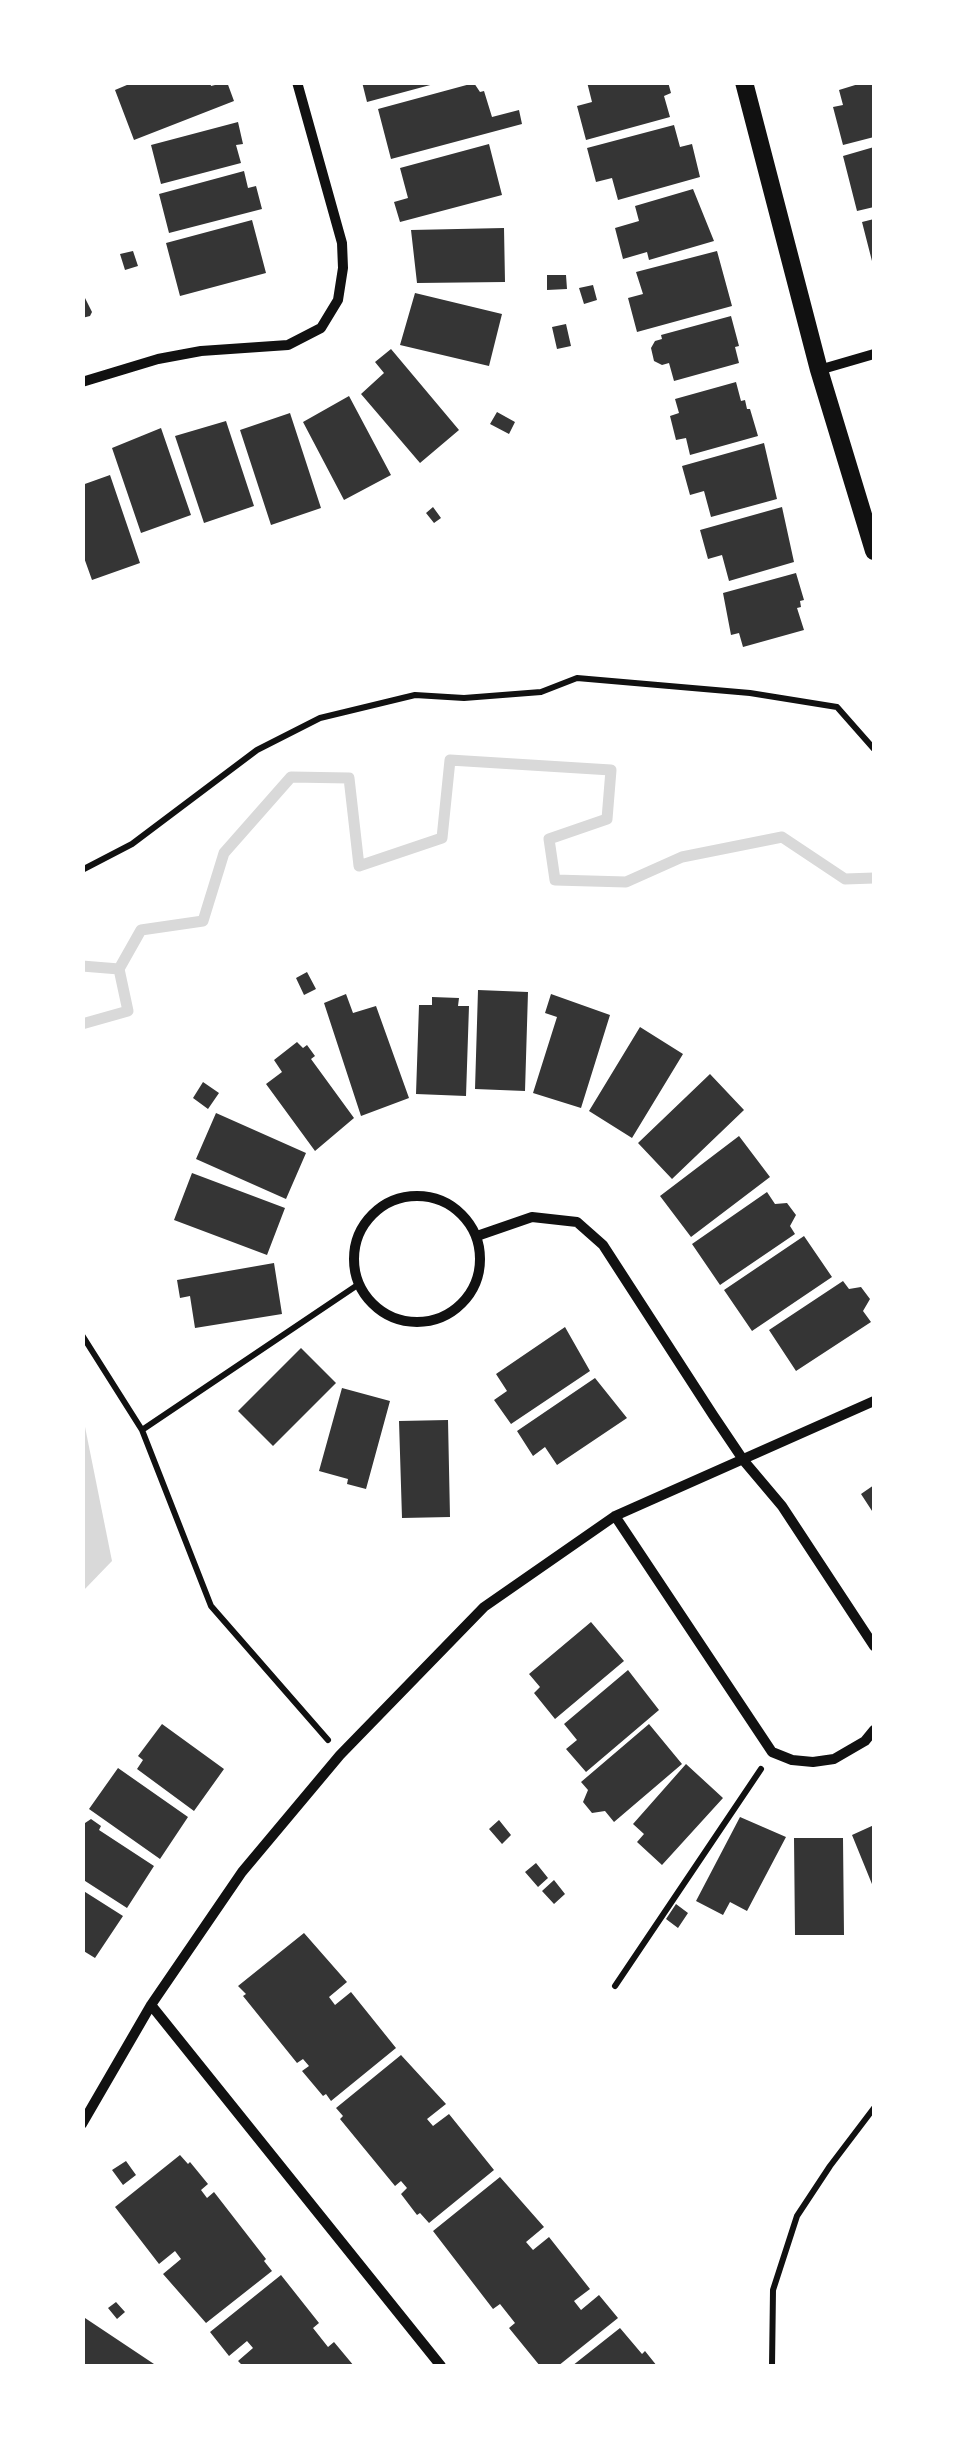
<!DOCTYPE html>
<style>
body{margin:0}
#map{position:relative;width:957px;height:2449px;overflow:hidden;background:#fff;font-family:Quicksand,sans-serif}
canvas{display:block}
.frame{position:absolute;inset:0;border:85px solid #fff;pointer-events:none}
</style>
<div id="map">
<canvas width="957" height="2449"></canvas>
<div class="frame"></div>
</div>
<script>
const ctx = document.querySelector('canvas').getContext('2d');
ctx.lineJoin = 'round';
function paint(path, color) {
  ctx.fillStyle = color;
  ctx.fill(path, 'evenodd');
}
function poly(rows) {
  const path = new Path2D();
  for (const r of rows) {
    if (r.length === 3) {
      path.moveTo(r[0] + r[2], r[1]);
      path.arc(r[0], r[1], r[2], 0, 2 * Math.PI);
      continue;
    }
    path.moveTo(r[0], r[1]);
    for (let i = 2; i < r.length; i += 2) path.lineTo(r[i], r[i + 1]);
  }
  return path;
}
function stroke(path, color, width, dash) {
  ctx.strokeStyle = color;
  ctx.lineWidth = width;
  ctx.lineCap = dash ? 'butt' : 'round';
  ctx.setLineDash(dash || []);
  ctx.stroke(path);
}
paint(poly([
 [82,1412,112,1561,83,1591,82,1591]
]), '#d9d9d9');
stroke(poly([
 [82,966,119,969],
 [82,1024,128,1011,119,969,141,930,203,921,224,853,291,777,349,778,359,866,442,838,450,760,611,770,607,819,549,839,555,880,626,882,682,857,782,837,845,879,874,878]
]), '#d9d9d9', 11);
paint(poly([
 [134,82,210,82,211,86,227,82,234,101,134,140,115,90],
 [362,82,434,82,434,84,367,102],
 [587,82,668,82,671,93,664,96,670,117,586,140,577,106,592,102],
 [865,82,874,82,874,137,843,145,833,107,843,105,839,90],
 [474,83,480,92,484,91,492,117,519,110,522,124,391,159,378,109],
 [238,122,243,144,236,145,241,163,161,184,151,145],
 [674,125,680,147,692,144,700,177,618,200,612,178,596,182,587,148],
 [489,144,502,195,400,222,394,202,408,198,400,168],
 [874,147,874,207,857,211,843,156],
 [244,171,248,188,256,186,262,209,169,233,159,194],
 [693,189,714,241,649,260,647,252,623,259,615,228,639,221,635,206],
 [874,219,874,265,873,265,862,222],
 [252,220,266,273,180,296,166,243],
 [504,228,505,282,417,283,411,230],
 [133,251,138,266,125,270,120,254],
 [717,251,732,306,637,332,628,298,643,294,636,272],
 [547,275,566,275,567,289,547,290],
 [593,285,597,300,584,304,579,288],
 [82,292,92,312,90,316,82,318],
 [415,293,502,314,489,366,400,345],
 [731,316,739,346,735,347,739,363,674,381,669,363,662,365,654,361,651,348,655,341,662,339,661,335],
 [566,324,571,346,557,349,552,327],
 [391,349,459,430,420,463,361,394,384,373,375,362],
 [736,382,741,401,745,400,747,409,750,409,758,436,690,455,686,438,676,440,670,416,679,413,675,399],
 [349,396,391,475,344,500,303,422],
 [497,412,515,422,509,434,490,424],
 [290,413,321,508,271,525,240,430],
 [226,421,254,506,204,523,175,436],
 [161,428,191,515,141,533,112,448],
 [764,443,777,499,711,517,704,491,690,495,682,466],
 [110,475,140,563,92,580,82,552,82,485],
 [433,507,441,518,434,523,426,513],
 [782,507,794,562,729,581,722,555,708,559,700,530],
 [796,573,804,600,800,601,801,607,797,608,804,630,743,647,739,633,731,635,723,593],
 [307,972,316,989,304,995,296,978],
 [478,990,528,992,525,1091,475,1089],
 [346,994,353,1013,376,1006,409,1098,361,1116,324,1003],
 [551,994,610,1015,581,1108,533,1093,557,1017,545,1013],
 [432,997,459,998,458,1006,469,1006,466,1096,416,1094,419,1005,432,1005],
 [640,1027,683,1054,632,1138,589,1111],
 [297,1042,303,1048,307,1045,315,1056,311,1059,354,1118,315,1151,266,1084,282,1072,274,1060],
 [710,1074,744,1110,672,1179,638,1143],
 [203,1082,219,1093,208,1109,193,1098],
 [216,1113,306,1153,286,1199,196,1159],
 [739,1136,770,1177,691,1237,660,1196],
 [192,1173,285,1208,267,1255,174,1220],
 [767,1192,775,1204,787,1203,796,1215,790,1226,795,1234,720,1285,692,1244],
 [804,1236,832,1277,752,1331,724,1290],
 [274,1263,282,1314,195,1328,190,1296,180,1298,177,1280],
 [843,1281,849,1289,861,1287,870,1299,863,1311,871,1322,796,1371,769,1330],
 [565,1327,590,1371,511,1424,494,1400,507,1391,496,1374],
 [301,1348,336,1383,273,1446,238,1411],
 [595,1378,627,1418,557,1465,545,1447,533,1456,517,1431],
 [342,1388,390,1401,366,1489,347,1484,348,1479,319,1471],
 [448,1420,450,1517,402,1518,399,1421],
 [874,1485,874,1514,861,1494],
 [591,1622,624,1661,555,1719,534,1693,540,1687,529,1674],
 [628,1670,659,1710,586,1772,566,1749,577,1740,564,1724],
 [162,1724,224,1769,194,1811,137,1769,143,1760,138,1756],
 [649,1724,682,1764,614,1822,605,1811,592,1813,583,1802,588,1790,581,1782],
 [686,1764,723,1798,662,1865,637,1842,644,1834,633,1824],
 [118,1768,188,1817,160,1859,89,1809],
 [740,1817,786,1837,747,1911,730,1902,723,1915,696,1901],
 [91,1819,101,1826,99,1830,154,1866,127,1908,82,1879,82,1825],
 [499,1820,511,1835,502,1844,489,1829],
 [874,1825,874,1889,852,1835],
 [794,1838,843,1838,844,1935,795,1935],
 [536,1863,548,1878,538,1887,525,1872],
 [554,1880,565,1894,554,1904,542,1891],
 [82,1890,123,1916,95,1958,82,1950],
 [676,1904,688,1913,678,1928,666,1919],
 [304,1933,347,1982,329,1997,335,2005,351,1992,396,2048,331,2101,326,2094,323,2096,302,2071,309,2066,303,2059,297,2063,243,1996,246,1994,238,1986],
 [401,2055,446,2104,427,2119,433,2126,449,2114,494,2170,429,2223,420,2213,417,2215,401,2194,407,2188,401,2181,395,2186,340,2119,343,2116,336,2108],
 [180,2155,188,2164,190,2162,208,2184,201,2190,207,2198,214,2192,266,2259,264,2261,272,2271,206,2323,163,2274,181,2259,175,2251,159,2264,115,2207],
 [126,2161,136,2175,123,2185,112,2170],
 [500,2177,544,2227,526,2242,533,2250,549,2237,590,2289,574,2301,581,2310,599,2295,618,2318,558,2366,540,2366,509,2328,515,2323,500,2304,493,2309,433,2231],
 [281,2275,319,2323,313,2328,328,2347,334,2342,354,2366,243,2366,238,2361,253,2348,247,2341,229,2356,210,2332],
 [116,2302,125,2312,117,2319,108,2308],
 [82,2316,157,2366,82,2366],
 [620,2328,642,2354,645,2351,657,2366,572,2366]
]), '#353535');
stroke(poly([
 [82,870,132,844,257,750,320,718,415,695,464,698,541,692,577,678,750,693,837,707,874,749],
 [82,1335,142,1430,211,1606,328,1740],
 [142,1430,359,1284],
 [615,1986,761,1769],
 [772,2366,773,2290,797,2216,830,2166,874,2108]
]), '#111', 6);
stroke(poly([
 [819,370,874,354],
 [82,382,158,359,201,351,288,345,321,328,338,300,343,268,342,243,297,82],
 [417,1259,63],
 [477,1236,532,1217,577,1222,603,1245,713,1415,744,1461,782,1506,874,1646],
 [615,1516,772,1752,792,1760,813,1762,834,1759,865,1741,874,1730],
 [151,2005,441,2366],
 [82,2124,151,2005,242,1872,340,1755,484,1607,615,1516,874,1401]
]), '#111', 10);
stroke(poly([
 [744,82,819,370,874,551]
]), '#111', 18);
</script>
